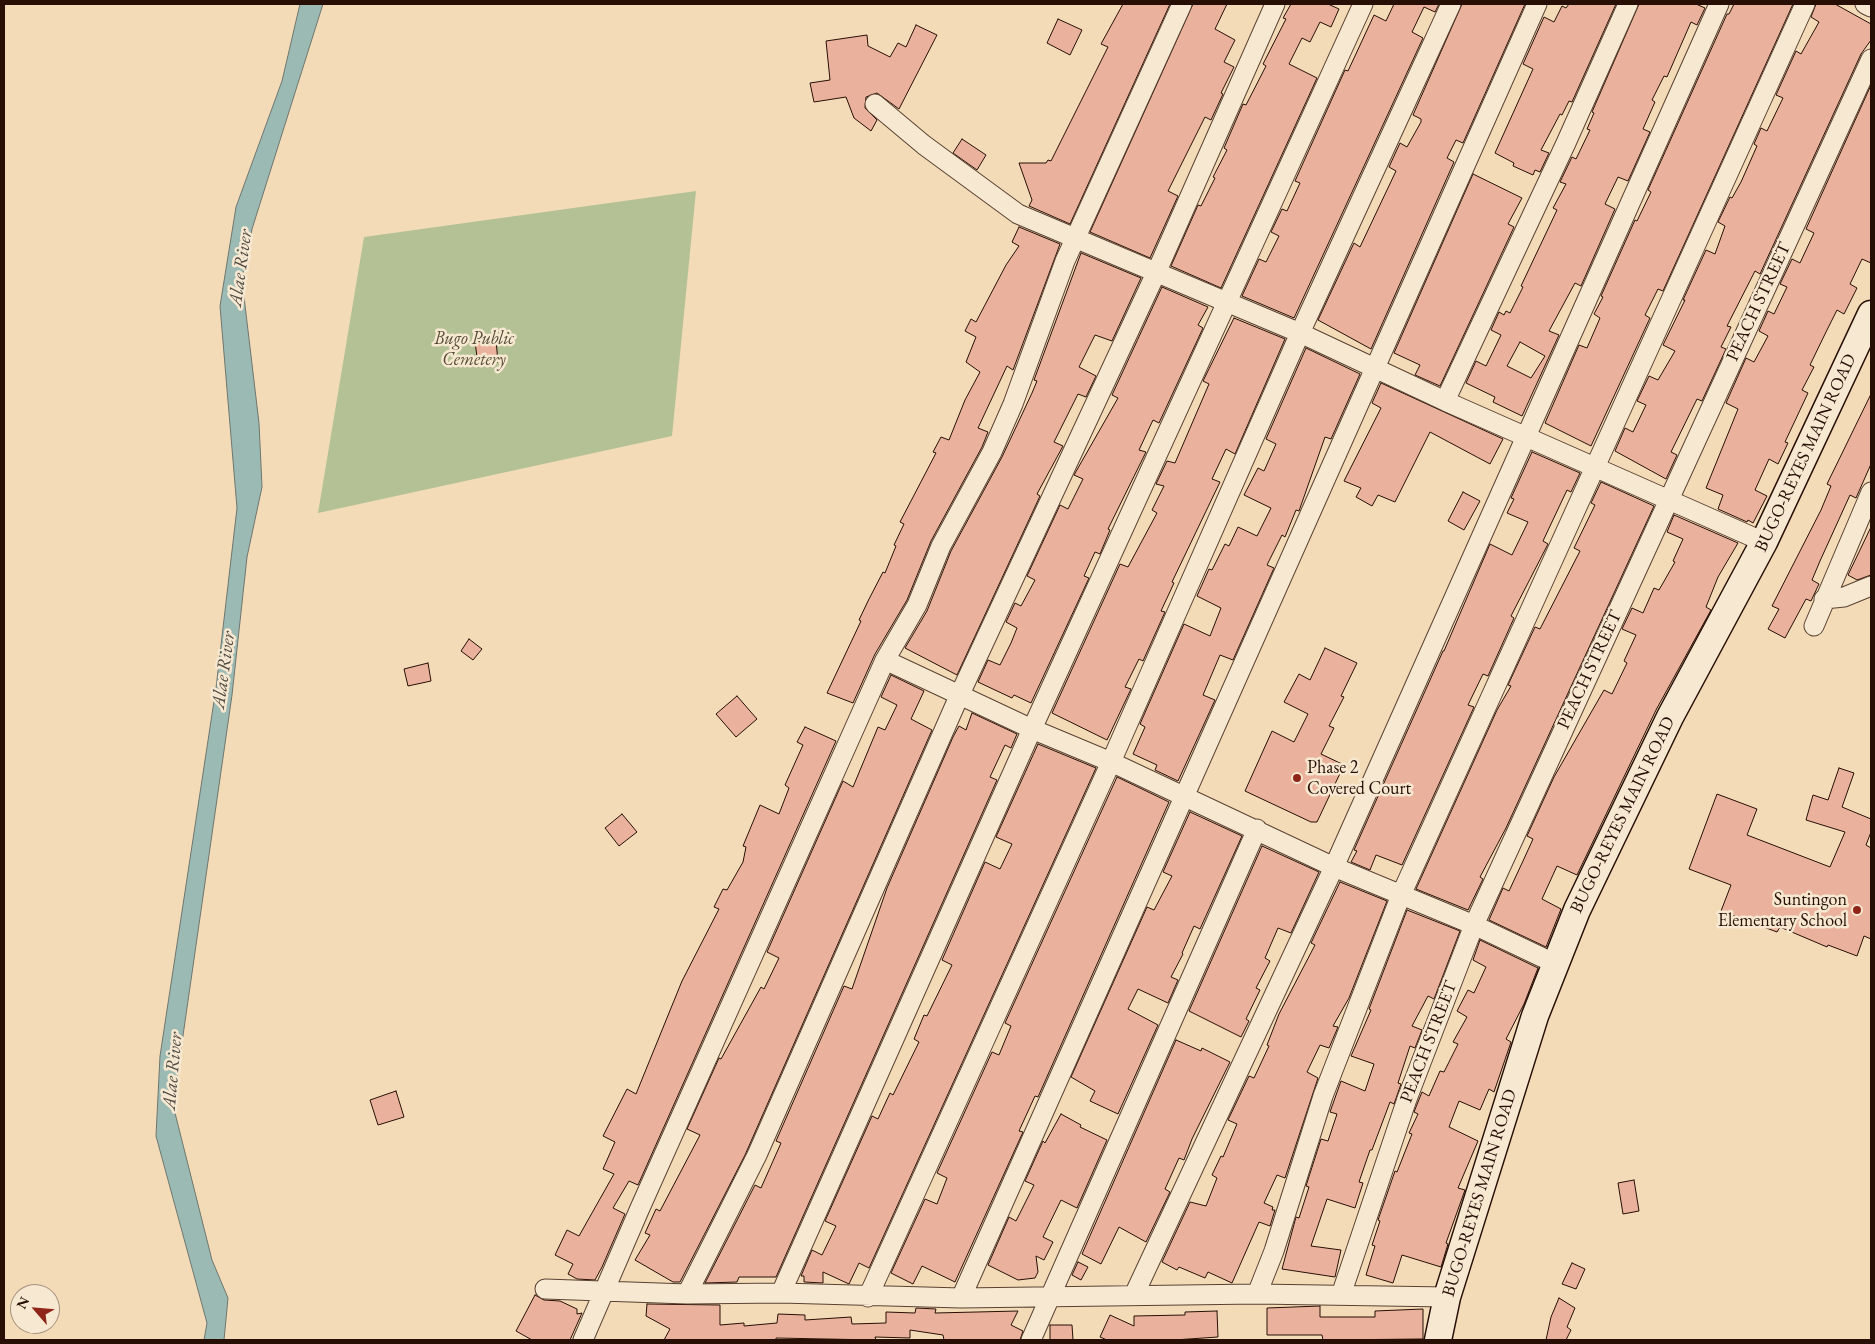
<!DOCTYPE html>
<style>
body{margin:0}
#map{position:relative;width:1875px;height:1344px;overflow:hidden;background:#f3dbb8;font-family:"EB Garamond",serif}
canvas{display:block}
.frame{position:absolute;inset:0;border:5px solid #270f05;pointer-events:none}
.north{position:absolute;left:10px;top:1284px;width:50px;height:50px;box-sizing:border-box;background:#f7e8d1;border:1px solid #a4917f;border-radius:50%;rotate:297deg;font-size:14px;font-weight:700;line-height:20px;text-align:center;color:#270f05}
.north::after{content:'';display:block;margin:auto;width:18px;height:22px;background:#8f2418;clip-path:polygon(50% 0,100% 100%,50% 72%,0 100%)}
</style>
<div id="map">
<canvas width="1875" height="1344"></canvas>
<div class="frame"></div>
<div class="north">N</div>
</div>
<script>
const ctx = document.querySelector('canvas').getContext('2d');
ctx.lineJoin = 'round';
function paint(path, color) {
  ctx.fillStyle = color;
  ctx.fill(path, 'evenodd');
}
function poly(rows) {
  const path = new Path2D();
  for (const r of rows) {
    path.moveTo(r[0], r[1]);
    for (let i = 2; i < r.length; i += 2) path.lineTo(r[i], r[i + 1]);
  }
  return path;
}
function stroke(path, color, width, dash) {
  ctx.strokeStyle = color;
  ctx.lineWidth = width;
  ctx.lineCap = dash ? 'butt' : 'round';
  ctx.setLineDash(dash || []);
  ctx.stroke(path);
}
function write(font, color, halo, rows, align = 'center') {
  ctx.font = font + ' "EB Garamond",serif';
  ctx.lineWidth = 5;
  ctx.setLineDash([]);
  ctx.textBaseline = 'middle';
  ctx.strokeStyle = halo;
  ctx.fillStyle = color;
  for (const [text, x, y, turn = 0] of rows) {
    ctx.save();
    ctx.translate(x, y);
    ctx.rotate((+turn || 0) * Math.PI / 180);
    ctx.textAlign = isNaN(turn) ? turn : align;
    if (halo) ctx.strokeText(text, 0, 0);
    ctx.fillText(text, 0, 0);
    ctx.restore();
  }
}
paint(poly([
 [696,191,672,436,318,513,364,237]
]), '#b4c194');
const water = poly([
 [300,4,323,4,252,229,242,280,259,423,262,487,247,557,232,695,173,1105,212,1260,228,1298,224,1340,204,1340,207,1323,156,1136,160,1056,216,688,237,508,220,306,236,207,282,81,300,4]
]);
paint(water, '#9cbab4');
stroke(water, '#6d766e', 1);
const building = poly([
 [1123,4,1170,4,1070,224,1029,206,1032,200,1019,163,1046,163,1048,160,1051,161,1108,47,1101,44,1123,4],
 [1193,4,1227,4,1215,29,1235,40,1224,62,1234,67,1221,93,1223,94,1211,120,1205,117,1168,191,1178,196,1150,258,1090,232,1193,4],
 [1291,4,1328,4,1339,9,1331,27,1320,22,1310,42,1302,38,1289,64,1317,78,1221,288,1171,266,1198,205,1201,206,1215,178,1213,177,1227,150,1224,148,1243,104,1246,105,1266,66,1263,64,1286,19,1283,18,1291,4],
 [1394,4,1439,4,1435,12,1424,7,1412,32,1423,38,1294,318,1242,296,1259,259,1266,262,1279,236,1271,232,1282,209,1287,211,1300,183,1295,181,1345,70,1348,71,1374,15,1386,21,1394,4],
 [1462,4,1525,4,1463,143,1456,140,1447,158,1454,162,1371,349,1318,320,1354,243,1360,247,1396,171,1389,167,1400,143,1407,147,1421,122,1421,119,1413,115,1462,4],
 [1569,4,1616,4,1572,102,1569,101,1562,115,1560,114,1541,150,1549,153,1540,172,1535,170,1533,175,1513,166,1514,163,1495,153,1533,69,1523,64,1544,17,1554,22,1562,6,1566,8,1569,4],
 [1639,4,1696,4,1705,8,1697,25,1691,22,1667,77,1664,76,1652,100,1655,102,1643,129,1650,132,1628,181,1618,177,1605,204,1615,209,1581,286,1575,283,1549,331,1559,335,1522,416,1493,402,1495,397,1466,383,1476,361,1486,366,1501,335,1491,330,1499,312,1504,315,1506,311,1510,313,1523,287,1521,286,1557,210,1553,208,1566,184,1560,182,1572,157,1576,159,1590,130,1587,129,1594,113,1592,112,1639,4],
 [1520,342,1545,356,1531,378,1507,366,1520,342],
 [1734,4,1793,4,1663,291,1658,289,1645,315,1650,318,1591,446,1545,423,1579,345,1587,348,1600,318,1594,314,1603,297,1601,296,1635,220,1637,221,1651,192,1648,190,1727,14,1729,14,1734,4],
 [1816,4,1835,4,1871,24,1871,40,1861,54,1760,274,1755,271,1727,326,1731,327,1721,347,1726,349,1702,401,1697,399,1671,452,1677,455,1666,479,1615,451,1625,428,1633,432,1646,405,1637,401,1649,376,1658,380,1675,351,1663,345,1685,300,1683,300,1706,250,1715,254,1725,226,1718,222,1730,197,1732,198,1741,182,1757,146,1754,144,1761,128,1767,131,1783,98,1776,95,1796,51,1801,54,1819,22,1811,17,1816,4],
 [1058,19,1082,30,1070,55,1047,43,1058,19],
 [916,25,937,35,899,109,877,93,866,97,865,108,877,120,871,131,854,118,846,97,814,102,810,83,830,80,826,41,867,35,868,46,890,57,898,43,906,47,916,25],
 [1871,85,1871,263,1862,259,1850,284,1857,288,1844,314,1837,310,1826,332,1810,365,1814,367,1802,390,1808,393,1785,442,1788,443,1778,464,1769,459,1755,490,1767,496,1753,523,1748,520,1747,522,1718,509,1723,495,1706,488,1738,409,1726,403,1746,358,1754,362,1768,336,1759,331,1768,311,1774,314,1787,287,1780,284,1792,259,1800,263,1814,233,1806,229,1871,85],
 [962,139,986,155,977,170,953,153,962,139],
 [1473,174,1522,198,1508,224,1514,227,1440,386,1415,375,1420,365,1394,353,1473,174],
 [1019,227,1060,244,1013,370,1007,366,978,428,988,432,982,447,931,541,907,600,875,654,853,703,827,693,861,621,859,620,868,601,883,572,885,573,896,546,894,545,904,524,900,522,936,453,933,452,941,437,949,440,965,400,980,372,966,362,976,337,965,331,971,319,976,322,1006,265,1019,246,1012,242,1019,227],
 [1081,253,1141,278,1112,341,1095,335,1079,367,1096,376,1086,397,1078,394,1054,442,1063,446,1037,494,1040,496,957,675,905,648,927,611,951,551,1002,457,1032,393,1037,381,1034,380,1081,253],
 [1162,287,1208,307,1198,325,1203,328,1159,423,1153,420,1139,450,1146,452,1108,529,1110,530,1100,554,1095,552,1084,576,1089,578,1031,703,1014,695,1012,698,978,682,988,660,1000,665,1011,643,1017,628,1006,622,1015,603,1021,606,1035,580,1027,576,1060,505,1068,509,1083,479,1074,475,1118,398,1112,395,1162,287],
 [1234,318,1285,339,1235,454,1226,449,1212,479,1220,482,1172,582,1174,583,1161,611,1165,612,1143,661,1139,659,1125,687,1131,689,1107,740,1052,713,1120,564,1128,567,1157,513,1152,510,1164,486,1156,484,1167,461,1175,463,1209,384,1203,381,1234,318],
 [496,340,498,362,478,364,475,342,496,340],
 [1306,348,1360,374,1331,439,1325,437,1299,511,1296,510,1285,537,1282,535,1267,565,1274,568,1233,660,1220,655,1203,695,1215,700,1178,781,1155,770,1157,765,1133,754,1145,727,1140,724,1184,624,1210,636,1221,608,1197,596,1209,569,1212,570,1225,544,1229,546,1238,527,1257,536,1271,508,1244,495,1258,468,1264,471,1276,444,1266,439,1306,348],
 [1381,383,1503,439,1490,464,1430,432,1395,502,1378,495,1372,506,1356,497,1361,488,1344,481,1381,408,1372,403,1381,383],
 [1871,394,1871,464,1856,498,1850,495,1820,561,1812,580,1819,584,1811,601,1806,599,1785,638,1768,629,1779,609,1772,606,1821,510,1831,486,1827,484,1871,394],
 [1532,452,1580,473,1571,492,1567,490,1543,541,1548,544,1511,616,1514,618,1488,676,1483,674,1468,705,1474,707,1402,865,1376,855,1370,870,1351,862,1357,851,1354,850,1443,651,1444,651,1490,544,1512,555,1528,522,1507,513,1514,499,1511,498,1532,452],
 [1601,482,1654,506,1506,828,1480,877,1483,879,1468,910,1416,889,1497,710,1511,686,1508,685,1535,627,1540,629,1580,551,1574,548,1595,505,1591,503,1601,482],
 [1463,492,1480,501,1464,530,1448,521,1463,492],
 [1674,515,1738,543,1718,577,1706,607,1711,610,1656,710,1577,875,1557,866,1542,899,1561,909,1546,947,1489,920,1503,888,1509,891,1523,861,1533,839,1527,836,1554,777,1604,690,1612,694,1627,663,1624,661,1636,635,1622,629,1632,608,1643,613,1654,588,1659,590,1675,562,1673,561,1683,539,1667,532,1674,515],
 [1871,527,1871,575,1857,580,1848,575,1871,527],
 [469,639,482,649,473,660,461,651,469,639],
 [1325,648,1357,663,1341,696,1344,697,1329,726,1334,728,1321,754,1344,765,1317,822,1311,822,1245,791,1272,731,1294,742,1308,714,1284,702,1299,674,1310,680,1325,648],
 [428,663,431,681,408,686,404,669,428,663],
 [891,675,924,691,911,719,932,730,745,1155,680,1282,673,1282,635,1260,650,1235,645,1233,656,1209,660,1211,700,1135,687,1129,719,1058,721,1059,761,987,764,989,779,958,767,952,843,781,853,787,878,727,885,730,897,705,881,697,891,675],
 [737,696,757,719,736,737,716,714,737,696],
 [972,713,1017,734,1011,748,1005,745,990,777,997,780,776,1277,739,1277,737,1282,705,1283,755,1185,761,1188,781,1143,776,1141,844,986,852,989,887,888,953,737,959,726,966,730,972,713],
 [805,727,836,741,638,1185,629,1181,613,1208,625,1214,602,1267,595,1280,577,1279,568,1274,573,1264,555,1255,567,1230,579,1236,614,1174,603,1169,615,1142,603,1136,627,1089,636,1094,682,981,719,909,714,907,723,889,727,890,743,862,746,847,743,846,760,805,779,814,789,788,785,785,803,745,797,742,805,727],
 [1038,744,1096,768,869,1268,859,1263,849,1284,823,1272,823,1283,804,1282,804,1276,801,1276,812,1250,822,1255,836,1226,825,1221,872,1116,878,1119,890,1093,893,1095,919,1042,914,1039,924,1015,927,1016,952,965,942,960,985,862,1000,869,1012,844,996,837,1038,744],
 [1839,768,1854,773,1842,807,1871,819,1871,832,1866,845,1871,848,1871,939,1864,936,1857,956,1828,945,1827,947,1780,927,1777,932,1721,911,1731,885,1689,869,1717,794,1757,809,1747,835,1830,867,1845,832,1806,820,1813,795,1828,800,1839,768],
 [1117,777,1169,802,1038,1097,1035,1096,1019,1131,1023,1132,955,1282,922,1266,913,1284,891,1273,925,1199,937,1204,947,1178,937,1173,992,1052,999,1055,1011,1026,1005,1023,1117,777],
 [1190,812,1242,836,1200,929,1194,926,1182,953,1183,954,1171,977,1178,980,1168,1003,1138,989,1128,1009,1158,1025,1118,1114,1090,1101,1095,1091,1071,1077,1147,907,1154,910,1172,876,1163,872,1190,812],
 [622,814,637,832,619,846,605,828,622,814],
 [1262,846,1319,872,1291,933,1278,928,1265,958,1270,961,1256,988,1260,990,1246,1019,1249,1021,1241,1037,1189,1011,1262,846],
 [1340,882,1387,901,1349,998,1333,1026,1338,1027,1329,1048,1320,1045,1307,1072,1318,1078,1285,1178,1277,1175,1264,1203,1273,1207,1272,1210,1275,1210,1270,1226,1259,1222,1232,1283,1208,1272,1205,1278,1179,1267,1177,1270,1162,1262,1190,1202,1206,1206,1217,1178,1212,1175,1221,1156,1223,1157,1237,1124,1228,1120,1249,1076,1254,1078,1269,1046,1267,1045,1279,1014,1315,945,1311,943,1340,882],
 [1407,910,1460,931,1434,999,1428,996,1412,1026,1422,1030,1415,1048,1410,1046,1398,1083,1401,1084,1394,1104,1390,1102,1372,1150,1370,1150,1359,1182,1363,1183,1355,1208,1327,1199,1311,1246,1341,1250,1335,1277,1282,1269,1296,1217,1299,1218,1309,1187,1306,1186,1321,1139,1328,1141,1337,1114,1330,1112,1341,1081,1365,1091,1374,1064,1351,1056,1371,1010,1369,1009,1407,910],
 [1480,940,1538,968,1524,1004,1506,1039,1511,1042,1494,1092,1489,1089,1480,1110,1459,1101,1449,1127,1478,1141,1458,1188,1465,1190,1446,1243,1448,1244,1441,1267,1402,1255,1393,1283,1366,1275,1375,1246,1372,1245,1380,1221,1378,1220,1395,1171,1397,1172,1412,1134,1409,1133,1418,1114,1414,1112,1422,1092,1429,1096,1440,1071,1444,1072,1458,1044,1453,1042,1467,1017,1457,1011,1468,990,1474,993,1486,967,1473,960,1480,940],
 [1176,1040,1201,1051,1202,1048,1230,1062,1192,1139,1184,1160,1179,1158,1165,1189,1170,1192,1146,1242,1119,1227,1101,1264,1082,1254,1176,1040],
 [396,1091,404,1117,378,1125,370,1100,396,1091],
 [1061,1114,1081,1125,1080,1127,1107,1140,1077,1208,1061,1200,1043,1237,1053,1242,1044,1260,1036,1256,1038,1272,1035,1278,1018,1280,988,1265,1009,1217,1016,1221,1034,1185,1025,1181,1043,1141,1045,1143,1061,1114],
 [1634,1180,1639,1211,1623,1214,1618,1183,1634,1180],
 [1078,1262,1088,1267,1081,1280,1072,1275,1078,1262],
 [1572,1263,1585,1269,1576,1289,1562,1284,1572,1263],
 [535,1295,544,1300,560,1301,577,1309,577,1314,582,1313,570,1340,532,1340,516,1331,535,1295],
 [1559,1298,1575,1308,1567,1327,1571,1330,1566,1340,1546,1340,1551,1317,1559,1298],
 [647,1304,720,1305,720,1325,744,1323,744,1326,777,1323,778,1314,805,1315,805,1320,851,1317,852,1324,886,1323,886,1312,915,1313,916,1308,936,1309,935,1313,1018,1311,1011,1325,1023,1331,1020,1340,944,1340,943,1335,910,1330,910,1338,875,1337,876,1340,776,1338,776,1340,664,1340,670,1329,646,1316,647,1304],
 [1320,1306,1320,1317,1375,1317,1375,1311,1423,1309,1423,1339,1323,1340,1322,1335,1267,1335,1267,1308,1320,1306],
 [1217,1311,1218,1337,1174,1340,1107,1340,1100,1337,1110,1315,1134,1326,1134,1316,1185,1315,1185,1312,1217,1311],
 [1050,1325,1072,1325,1073,1340,1050,1340,1050,1325]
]);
paint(building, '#eab29d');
stroke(building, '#270f05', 1);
const street = poly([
 [1865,4,1871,7],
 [875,104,924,145,1018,214,1300,333,1445,401,1764,542],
 [1445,401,1566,143,1628,4],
 [1824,599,1844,597,1871,586],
 [1814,626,1871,492],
 [885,660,1032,729,1111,762,1334,867,1474,925,1554,963],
 [545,1289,687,1294,781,1293,961,1298,1257,1294,1447,1297],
 [781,1293,1032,729,1363,4],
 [687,1294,757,1155,960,694,1156,273,1275,4],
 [1257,1294,1274,1251,1323,1096,1401,895,1805,4],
 [1134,1295,1334,867,1719,4],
 [1341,1295,1407,1099,1474,925,1871,59],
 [868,1297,1111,762,1300,333,1451,4],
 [961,1298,1537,4],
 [583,1340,640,1208,885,660,917,605,941,546,992,452,1013,404,1065,261,1182,4],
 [1031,1340,1257,829]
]);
const secondary = poly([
 [1438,1340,1447,1297,1535,1016,1577,910,1670,717,1764,542,1871,314]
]);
stroke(street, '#5a4232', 21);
stroke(secondary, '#270f05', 29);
stroke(street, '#f7e8d1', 19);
stroke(secondary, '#f7e8d1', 26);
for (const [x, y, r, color] of [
 [1297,778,5,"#8f2418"],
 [1857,910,5,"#8f2418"]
]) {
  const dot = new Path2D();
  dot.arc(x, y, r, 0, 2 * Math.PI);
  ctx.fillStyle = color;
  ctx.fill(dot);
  stroke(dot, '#f7e8d1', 2);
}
write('18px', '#270f05', '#f7e8d1', [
 ["PEACH STREET",1759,302,-65],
 ["BUGO-REYES MAIN ROAD",1806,453,-65],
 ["PEACH STREET",1590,670,-65],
 ["BUGO-REYES MAIN ROAD",1623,815,-64],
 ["PEACH STREET",1429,1042,-69],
 ["BUGO-REYES MAIN ROAD",1480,1193,-73]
]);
write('italic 18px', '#584d37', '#f7e8d1', [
 ["Bugo Public",474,339],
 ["Cemetery",474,360]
]);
write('18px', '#270f05', '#f7e8d1', [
 ["Phase 2",1307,768],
 ["Covered Court",1307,789],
 ["Suntingon",1847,900,"right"],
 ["Elementary School",1847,921,"right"]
], 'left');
write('italic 19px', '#504b42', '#f7e8d1', [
 ["Alae River",241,268,-82],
 ["Alae River",224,670,-82],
 ["Alae River",173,1071,-85]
]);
</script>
